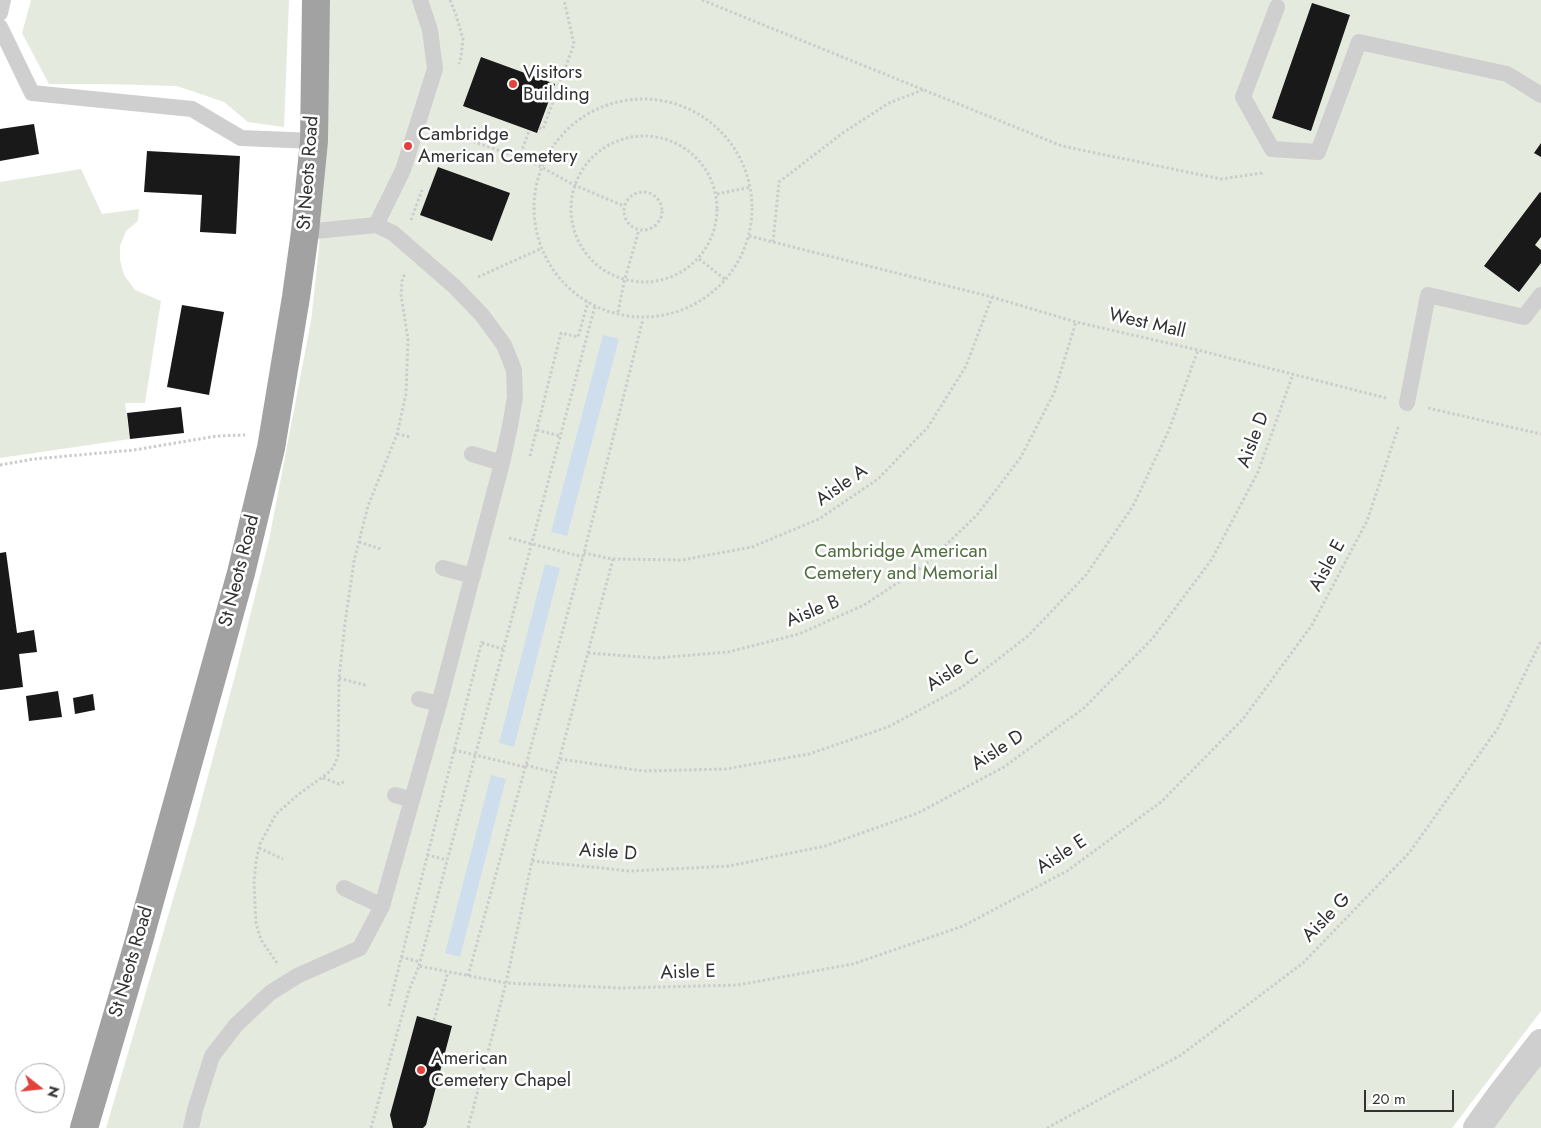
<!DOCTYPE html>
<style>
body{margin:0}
#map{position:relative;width:1541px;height:1128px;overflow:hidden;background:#fff;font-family:Jost,sans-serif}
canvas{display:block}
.north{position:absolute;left:15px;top:1063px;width:50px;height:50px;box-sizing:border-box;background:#fff;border:1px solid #adadad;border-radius:50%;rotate:106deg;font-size:14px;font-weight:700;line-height:20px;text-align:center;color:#323232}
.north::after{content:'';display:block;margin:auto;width:18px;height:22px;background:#e1423c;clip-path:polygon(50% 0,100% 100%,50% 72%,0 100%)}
.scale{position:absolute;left:1364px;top:1090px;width:90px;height:22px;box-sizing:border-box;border:2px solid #323232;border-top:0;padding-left:6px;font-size:15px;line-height:18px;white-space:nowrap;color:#323232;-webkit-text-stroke:4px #fff;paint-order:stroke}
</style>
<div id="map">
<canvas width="1541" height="1128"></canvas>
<div class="north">N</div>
<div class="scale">20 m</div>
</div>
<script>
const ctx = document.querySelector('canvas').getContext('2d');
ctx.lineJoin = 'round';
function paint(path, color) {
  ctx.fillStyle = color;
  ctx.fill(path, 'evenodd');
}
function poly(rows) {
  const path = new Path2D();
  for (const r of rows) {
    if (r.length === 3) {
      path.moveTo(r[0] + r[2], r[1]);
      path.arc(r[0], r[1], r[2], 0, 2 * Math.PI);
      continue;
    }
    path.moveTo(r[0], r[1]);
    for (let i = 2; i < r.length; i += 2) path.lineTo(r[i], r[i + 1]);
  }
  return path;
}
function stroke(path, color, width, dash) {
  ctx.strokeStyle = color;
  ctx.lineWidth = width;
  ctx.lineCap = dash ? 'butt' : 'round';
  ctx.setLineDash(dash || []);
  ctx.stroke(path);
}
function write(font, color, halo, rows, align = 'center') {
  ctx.font = font + ' Jost,sans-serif';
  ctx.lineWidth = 5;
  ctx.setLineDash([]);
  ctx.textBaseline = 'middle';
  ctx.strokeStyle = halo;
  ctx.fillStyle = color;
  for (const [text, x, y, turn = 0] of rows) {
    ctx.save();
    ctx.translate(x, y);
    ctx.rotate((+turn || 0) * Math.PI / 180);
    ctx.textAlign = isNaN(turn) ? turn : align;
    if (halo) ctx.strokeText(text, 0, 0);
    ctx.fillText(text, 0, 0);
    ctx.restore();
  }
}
paint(poly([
 [31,0,289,0,284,127,248,122,224,102,177,86,101,84,49,84,22,33],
 [330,0,1541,0,1541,1011,1452,1128,106,1128,195,824,236,672,269,540,311,321,319,248],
 [81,169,102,214,139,209,138,221,126,231,120,246,120,260,124,275,135,290,161,301,145,403,125,403,130,439,0,458,0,182],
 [1541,1060,1541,1128,1490,1128]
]), '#e4ebde');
paint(poly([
 [603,335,619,339,567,536,551,532],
 [545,564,560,568,514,747,499,743],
 [491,775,506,779,460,957,445,953]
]), '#cfdeed');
paint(poly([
 [1312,3,1350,15,1311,131,1272,118],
 [481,57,555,84,537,133,463,106],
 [34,124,39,154,0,161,0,129],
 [1541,143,1541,157,1534,153],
 [147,151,240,156,236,234,200,232,202,195,144,192],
 [438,167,510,193,492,241,420,215],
 [1540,192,1541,193,1541,237,1535,245,1541,250,1541,263,1519,292,1484,266],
 [182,305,224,312,209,395,167,387],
 [181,407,184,433,130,439,127,413],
 [6,552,17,633,34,630,37,652,19,654,23,687,0,690,0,553],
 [58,691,62,717,29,721,26,696],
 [93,694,95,710,75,714,73,698],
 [417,1016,452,1026,426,1125,423,1128,393,1128,390,1115]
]), '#191919');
stroke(poly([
 [450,0,456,15,463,39,461,57,459,64],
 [702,0,1062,146,1221,179,1262,173,1263,171],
 [643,208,109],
 [539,128,543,129,574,44,564,0],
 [440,130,532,162,574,185,624,206],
 [644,209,73],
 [519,158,529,131],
 [643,211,19],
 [717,194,751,187],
 [411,220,422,190],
 [749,236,992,297,1076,322,1198,350,1386,398],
 [773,242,779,182,844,132,889,103,925,89],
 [699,259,726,280],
 [478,277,540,249],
 [618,312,624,282,639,230],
 [1428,408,1541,434],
 [537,430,560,436],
 [397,434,410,437],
 [530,456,561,333,578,337,588,302],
 [0,465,34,459,134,450,217,436,245,435],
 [509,538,583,557],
 [359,542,381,549],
 [613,559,682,560,752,547,819,519,878,479,928,427,966,366,992,297],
 [482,643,503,649],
 [588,653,656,658,728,652,799,634,864,605,925,565,977,515,1021,457,1054,393,1076,322],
 [339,678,368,686],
 [454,750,525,767],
 [560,759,643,771,726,769,809,754,888,727,962,687,1028,636,1086,575,1133,506,1169,430,1198,350],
 [526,765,556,773],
 [323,778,339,784,346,781],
 [259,848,283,859],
 [427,855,447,860],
 [532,861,630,871,729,866,825,846,918,813,1004,767,1084,708,1153,638,1212,559,1258,472,1293,374],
 [401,957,420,962],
 [277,963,261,940,256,923,254,883,256,861,260,844,276,814,299,794,328,773,333,768,338,756,339,678,345,623,354,561,368,506,397,434,406,394,408,339,401,295,402,281,405,273],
 [419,966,595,306],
 [468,976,584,553,643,319],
 [389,1006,482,641],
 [434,1020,448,972],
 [371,1128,409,990,419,966,506,983,621,988,738,985,853,964,963,926,1067,871,1161,802,1243,719,1312,625,1367,521,1399,425],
 [468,1128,506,983,532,861,613,559,584,553],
 [1047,1128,1181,1055,1303,963,1409,853,1498,728,1541,641]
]), '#ccc', 3, [2.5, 2.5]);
stroke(poly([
 [1277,7,1243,97,1272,149,1318,152,1359,42,1507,74,1541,95],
 [0,13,3,0],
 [0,27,32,93,192,109,241,138,314,141],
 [305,232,376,225,403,170,435,69,430,30,420,0],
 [1407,403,1428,295,1524,317,1541,295],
 [472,454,502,463],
 [443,568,473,576],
 [419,699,439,704],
 [395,795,412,800],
 [344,888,382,906],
 [191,1128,195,1110,212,1056,236,1025,270,993,297,976,360,948,382,906,439,704,502,463,510,426,515,397,514,370,504,345,482,315,455,287,393,233,376,225]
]), '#cfcfcf', 16);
stroke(poly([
 [1477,1128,1503,1092,1541,1043]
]), '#cfcfcf', 28);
stroke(poly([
 [84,1128,138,944,241,573,271,448,296,297,305,232,314,141,316,0]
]), '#a2a2a2', 28);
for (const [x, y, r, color] of [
 [513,84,5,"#e1423c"],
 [408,146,5,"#e1423c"],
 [421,1070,5,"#e1423c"]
]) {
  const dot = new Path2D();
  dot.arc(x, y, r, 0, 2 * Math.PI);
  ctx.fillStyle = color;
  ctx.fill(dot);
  stroke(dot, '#fff', 2);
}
write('19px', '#323232', '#fff', [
 ["Visitors",523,73],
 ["Building",523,95],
 ["Cambridge",418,135],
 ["American Cemetery",418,157],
 ["American",431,1059],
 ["Cemetery Chapel",431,1081]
], 'left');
write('19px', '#323232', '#fff', [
 ["St Neots Road",309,173,-86],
 ["West Mall",1147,324,13],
 ["Aisle D",1254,440,-69],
 ["Aisle A",842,486,-35],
 ["Aisle E",1328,566,-62],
 ["St Neots Road",240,571,-76],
 ["Aisle B",813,612,-22],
 ["Aisle C",953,672,-33],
 ["Aisle D",998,751,-33],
 ["Aisle D",608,853,4],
 ["Aisle E",1062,855,-33],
 ["Aisle G",1327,918,-46],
 ["St Neots Road",132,962,-74],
 ["Aisle E",688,973,-2]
]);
write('19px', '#506e40', '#fff', [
 ["Cambridge American",901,552],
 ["Cemetery and Memorial",901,574]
]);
</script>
